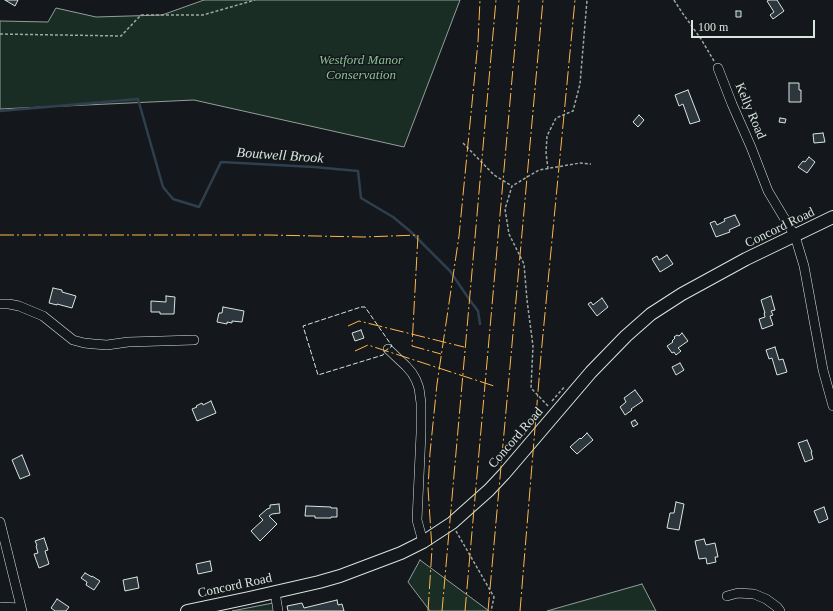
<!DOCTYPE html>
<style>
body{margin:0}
#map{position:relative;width:833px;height:611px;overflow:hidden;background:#14181c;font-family:Georgia,serif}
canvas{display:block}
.scale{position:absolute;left:691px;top:20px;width:124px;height:18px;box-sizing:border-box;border:2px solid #d8e6dc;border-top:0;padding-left:5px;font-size:12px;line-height:14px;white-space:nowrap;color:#d8e6dc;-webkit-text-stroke:3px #14181c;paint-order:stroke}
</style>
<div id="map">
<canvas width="833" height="611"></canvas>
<div class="scale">100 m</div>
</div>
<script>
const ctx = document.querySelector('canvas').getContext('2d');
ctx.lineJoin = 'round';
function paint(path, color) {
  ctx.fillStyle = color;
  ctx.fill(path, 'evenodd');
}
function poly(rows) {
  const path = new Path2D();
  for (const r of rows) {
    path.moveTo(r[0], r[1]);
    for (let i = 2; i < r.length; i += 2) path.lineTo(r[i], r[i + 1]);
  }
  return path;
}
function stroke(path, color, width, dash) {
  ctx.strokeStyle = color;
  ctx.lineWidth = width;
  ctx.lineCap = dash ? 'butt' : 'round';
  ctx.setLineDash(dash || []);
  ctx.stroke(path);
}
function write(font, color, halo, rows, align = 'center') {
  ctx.font = font + ' Georgia,serif';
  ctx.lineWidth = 3;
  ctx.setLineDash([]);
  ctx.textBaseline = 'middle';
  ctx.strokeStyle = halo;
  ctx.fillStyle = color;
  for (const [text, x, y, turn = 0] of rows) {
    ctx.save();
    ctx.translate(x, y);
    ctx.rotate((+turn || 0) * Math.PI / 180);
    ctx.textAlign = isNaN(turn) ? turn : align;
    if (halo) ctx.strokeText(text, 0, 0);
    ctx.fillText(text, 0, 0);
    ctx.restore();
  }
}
const green = poly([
 [204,0,460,0,404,147,194,100,0,109,0,21,48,22,56,8,96,17,162,15,204,0],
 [420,560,489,611,430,611,408,582,420,560],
 [642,584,656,611,547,611,642,584],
 [273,603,275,611,232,611,273,603]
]);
paint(green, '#1a2d24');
stroke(green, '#939e99', 1);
stroke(poly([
 [0,111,138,99,163,187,173,199,199,207,221,162,314,167,358,171,361,198,393,217,410,231,450,271,469,299,478,311,480,324]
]), '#2f3f4d', 2.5);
const building = poly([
 [5,0,18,0,15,6,5,0],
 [769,0,777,0,784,11,773,19,770,15,774,12,767,1,769,0],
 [736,11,741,11,741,17,736,17,736,11],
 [789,83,799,83,799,90,801,90,801,102,789,102,789,83],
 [688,90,700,121,690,124,683,104,679,106,675,95,688,90],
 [639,115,644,120,638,127,633,122,639,115],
 [780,118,786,119,785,123,779,122,780,118],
 [823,133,825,142,814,143,813,134,823,133],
 [809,157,815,162,807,173,798,167,803,161,805,162,809,157],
 [735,215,740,225,729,230,730,232,716,237,710,223,715,221,717,225,725,221,724,219,735,215],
 [667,255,673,264,660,272,652,259,657,256,659,260,667,255],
 [53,288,62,290,62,292,76,296,72,308,57,304,57,305,49,303,53,288],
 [166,296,175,297,174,314,160,314,160,312,151,312,151,301,166,302,166,296],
 [771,296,775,310,771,311,773,315,770,316,773,325,762,329,759,319,765,317,764,313,765,313,761,300,771,296],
 [602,298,608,307,597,316,588,304,591,302,593,305,602,298],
 [223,307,244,311,242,322,232,321,232,323,227,322,227,324,217,322,219,313,222,313,223,307],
 [361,330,364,338,355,341,352,333,361,330],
 [682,333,688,341,678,348,681,351,676,355,674,352,672,353,667,346,673,342,672,341,675,338,674,337,677,335,679,336,682,333],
 [775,347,779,360,783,359,787,372,777,375,772,358,769,359,766,350,775,347],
 [680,363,684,370,676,375,672,367,680,363],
 [635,390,643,401,631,409,632,410,625,415,620,407,626,402,624,398,635,390],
 [211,401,216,413,197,421,192,409,197,407,196,406,202,403,203,405,211,401],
 [635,420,638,424,633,427,631,422,635,420],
 [587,433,593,440,577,454,570,447,580,438,581,439,587,433],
 [807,440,812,452,811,452,813,459,805,462,798,443,807,440],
 [22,455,30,475,20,479,12,460,22,455],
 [676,502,684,504,679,530,667,528,670,513,674,513,676,502],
 [279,504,280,513,272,514,269,516,277,524,260,541,251,531,263,520,259,516,267,509,270,508,270,505,279,504],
 [306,506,331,507,331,508,337,508,337,517,331,517,331,518,315,518,315,516,305,516,306,506],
 [824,507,828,519,819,523,814,511,824,507],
 [44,538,48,550,45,551,49,564,39,568,34,554,38,553,36,546,37,545,35,541,44,538],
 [704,539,706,545,715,543,718,557,715,557,716,562,707,564,706,558,699,559,695,541,704,539],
 [210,561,212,571,198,574,196,564,210,561],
 [85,573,92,577,92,576,100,581,94,590,86,585,87,582,81,578,85,573],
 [137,577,139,588,125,591,123,580,137,577],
 [57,599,69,607,66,611,55,611,51,608,57,599],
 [337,600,338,605,342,604,344,611,288,611,287,606,302,603,304,608,337,600]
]);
paint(building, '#2c363c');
stroke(building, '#d8e6dc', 1);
const minor = poly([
 [718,68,732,104,751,147,768,191,795,236,804,266,823,370,833,406],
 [0,304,9,304,19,306,43,316,73,340,84,343,94,344,107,345,128,342,194,340],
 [388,349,406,366,412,373,416,380,419,388,421,403,421,433,417,520,423,542],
 [0,522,22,611],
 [275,592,278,611],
 [727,596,738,593,754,594,766,599,777,607,780,611],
 [0,607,21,608]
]);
const major = poly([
 [187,611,249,598,319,582,340,576,401,553,423,542,452,523,489,490,504,474,591,372,626,336,651,314,682,294,704,282,746,259,833,217]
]);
stroke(minor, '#d8e6dc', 10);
stroke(major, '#d8e6dc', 14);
stroke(poly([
 [674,0,681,11,701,39,714,61],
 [0,34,121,36,141,15,203,15,255,0],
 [463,143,494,175,512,186],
 [548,169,546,153,547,136,556,118,573,111,580,84,587,0],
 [552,401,565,386],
 [548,406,531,388,533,346,527,300,524,264,509,234,505,209,512,186,539,170,580,163,591,164],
 [513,447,533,424],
 [456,531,494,597,491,611]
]), '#9da8a2', 1.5, [3, 2]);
stroke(minor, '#14181c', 9);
stroke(major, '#14181c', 12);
stroke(poly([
 [361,307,365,307,392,346,385,351,383,355,318,375,303,326,361,307]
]), '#d8e6dc', 1, [5, 2]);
stroke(poly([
 [0,235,269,235,364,237,418,235,412,346,441,354],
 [348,326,359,321,464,347],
 [355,351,368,345,494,386],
 [428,611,432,549,428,488,430,453,437,384,459,236,478,42,480,0],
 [442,611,496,0],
 [465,611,519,0],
 [488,611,543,0],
 [520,611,541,355,575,0]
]), '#ffb74d', 1, [14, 3, 2, 3]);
write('italic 13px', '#8ac095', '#14181c', [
 ["Westford Manor",361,61],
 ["Conservation",361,76]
]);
write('13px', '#d8e6dc', '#14181c', [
 ["Kelly Road",750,111,67],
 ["Concord Road",780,228,-26],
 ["Concord Road",516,438,-49],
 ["Concord Road",235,586,-12]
]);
write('italic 14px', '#d8e6dc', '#14181c', [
 ["Boutwell Brook",280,156,4]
]);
</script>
